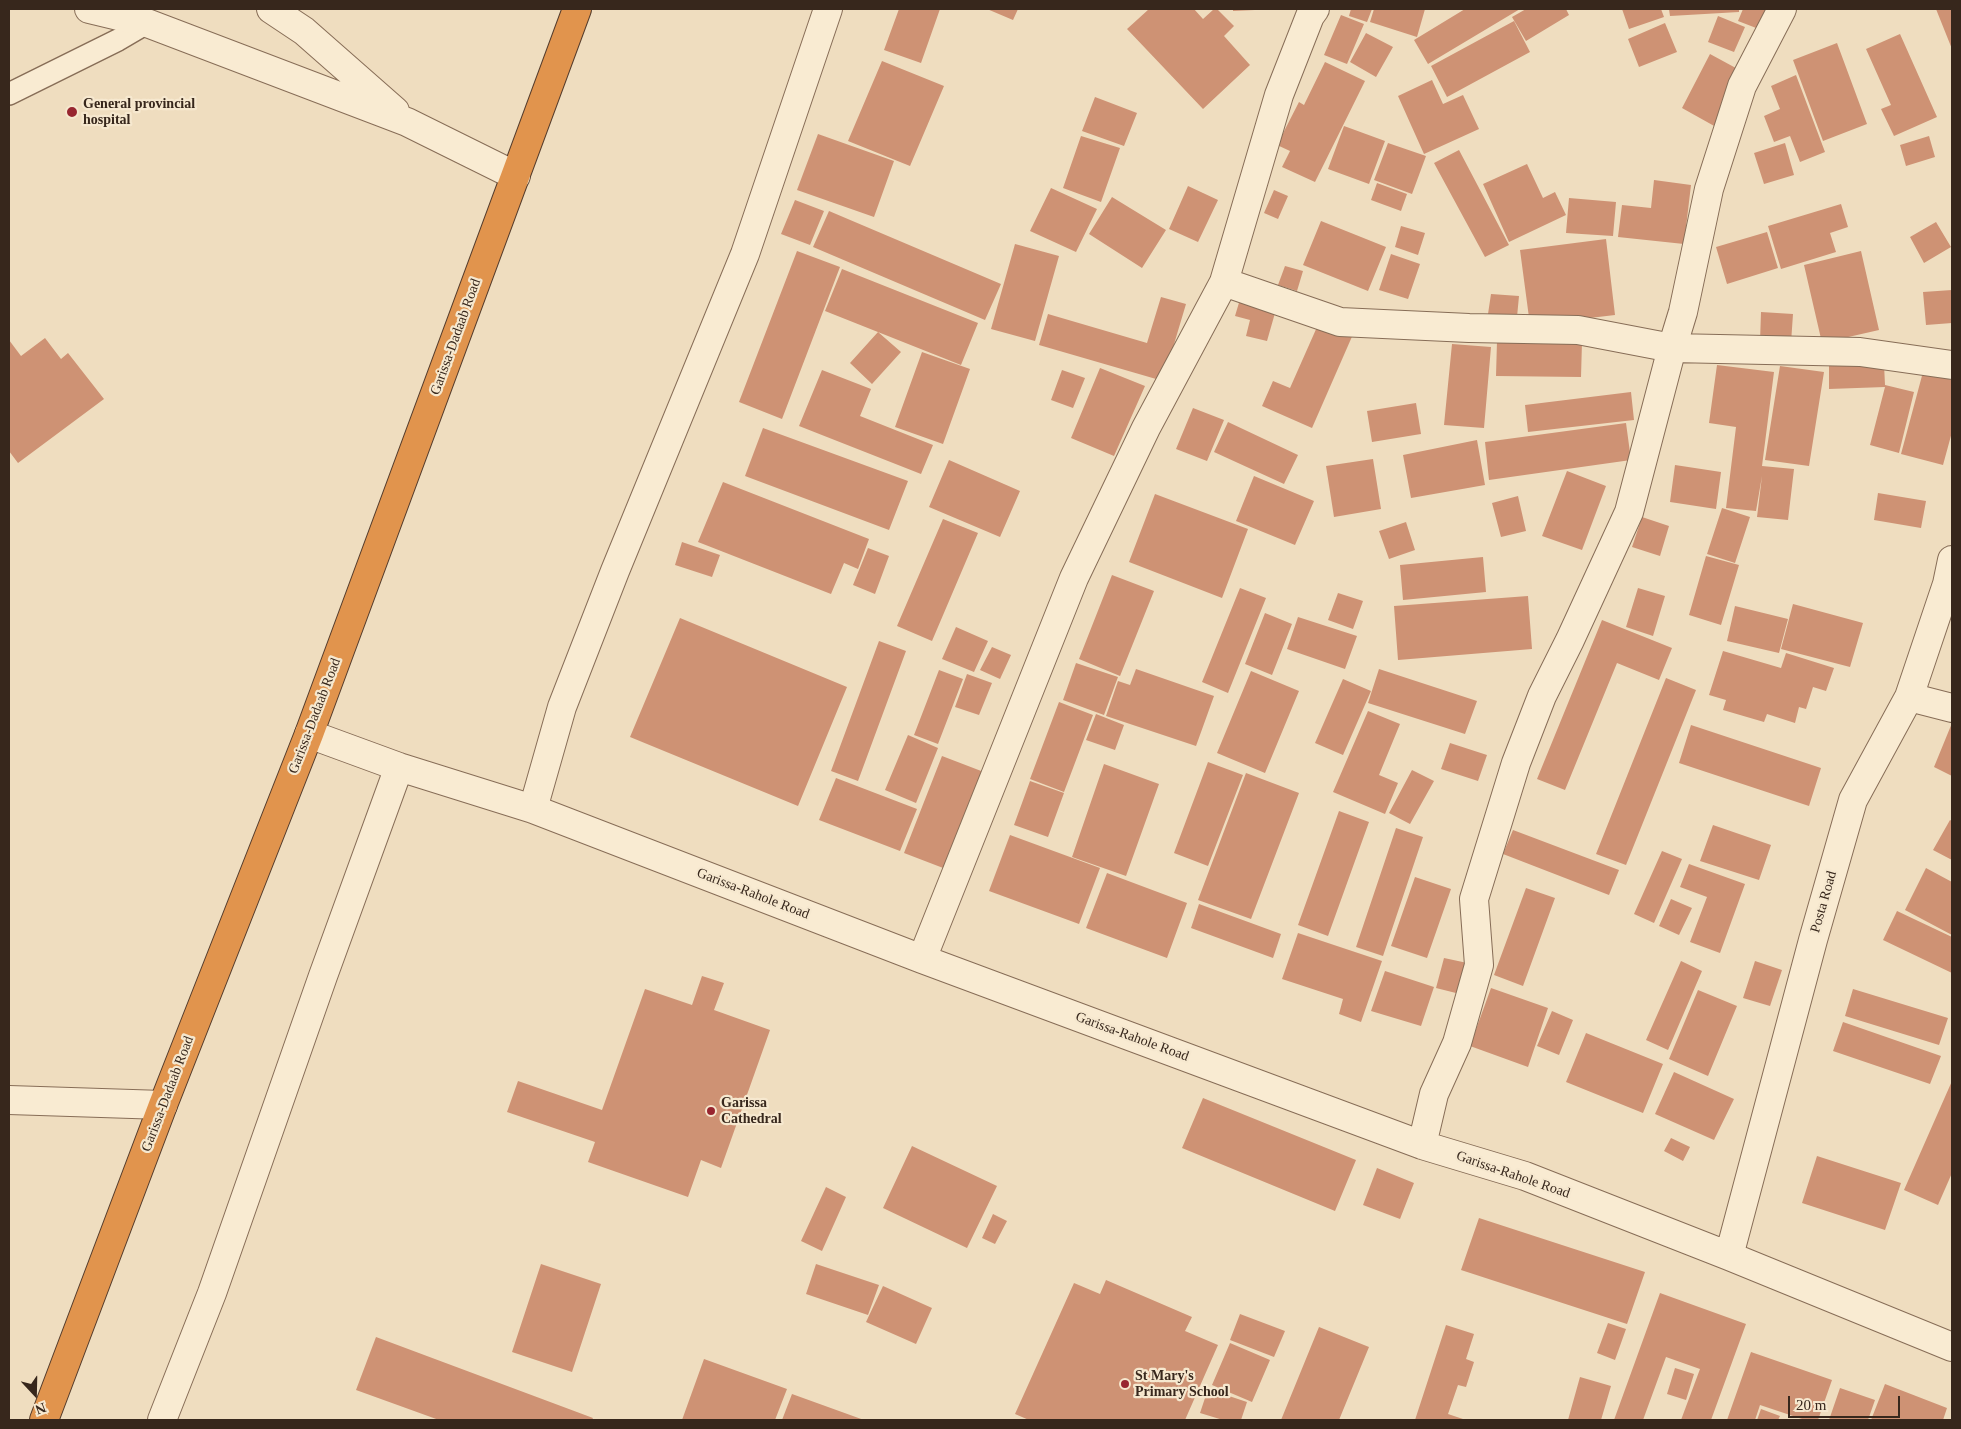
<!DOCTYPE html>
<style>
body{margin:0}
#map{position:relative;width:1961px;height:1429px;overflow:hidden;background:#efddbf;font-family:Georgia,serif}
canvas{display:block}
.frame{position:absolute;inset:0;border:10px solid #37271c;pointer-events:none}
.north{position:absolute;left:10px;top:1369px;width:50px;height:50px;-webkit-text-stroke:4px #f6e8cf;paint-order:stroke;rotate:159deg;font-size:14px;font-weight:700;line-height:20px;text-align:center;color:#37271c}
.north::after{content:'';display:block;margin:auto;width:18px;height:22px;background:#37271c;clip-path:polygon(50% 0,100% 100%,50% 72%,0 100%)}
.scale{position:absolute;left:1788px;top:1396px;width:112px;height:22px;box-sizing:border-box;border:2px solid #37271c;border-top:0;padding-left:6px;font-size:15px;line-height:18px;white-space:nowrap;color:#37271c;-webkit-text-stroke:4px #f6e8cf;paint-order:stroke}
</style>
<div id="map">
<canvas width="1961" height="1429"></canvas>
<div class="frame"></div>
<div class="north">N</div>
<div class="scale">20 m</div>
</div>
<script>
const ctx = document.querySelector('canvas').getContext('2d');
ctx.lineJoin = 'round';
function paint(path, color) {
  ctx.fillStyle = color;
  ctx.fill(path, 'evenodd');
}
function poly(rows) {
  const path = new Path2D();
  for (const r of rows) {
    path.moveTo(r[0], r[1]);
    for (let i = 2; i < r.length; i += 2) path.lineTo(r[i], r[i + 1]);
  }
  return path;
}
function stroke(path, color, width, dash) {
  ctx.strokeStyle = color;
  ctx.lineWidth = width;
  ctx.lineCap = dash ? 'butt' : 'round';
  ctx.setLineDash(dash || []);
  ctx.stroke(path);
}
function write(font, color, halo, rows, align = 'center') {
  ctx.font = font + ' Georgia,serif';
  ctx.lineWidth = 4.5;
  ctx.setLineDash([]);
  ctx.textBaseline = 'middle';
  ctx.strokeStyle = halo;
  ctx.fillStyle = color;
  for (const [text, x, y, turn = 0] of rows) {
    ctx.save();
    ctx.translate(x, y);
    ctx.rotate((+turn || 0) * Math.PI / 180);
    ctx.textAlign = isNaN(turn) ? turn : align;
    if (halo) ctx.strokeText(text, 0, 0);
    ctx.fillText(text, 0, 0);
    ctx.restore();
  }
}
paint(poly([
 [899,9,940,9,921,63,884,50],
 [987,9,1018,9,1013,20],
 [1149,9,1194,9,1203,19,1214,9,1217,9,1234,26,1224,36,1250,65,1203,109,1127,29],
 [1233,9,1255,9,1255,10,1233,11],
 [1351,9,1372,9,1367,22,1349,16],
 [1374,9,1425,9,1417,37,1370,22],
 [1465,9,1520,9,1428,64,1414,40],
 [1526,9,1566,9,1569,15,1526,41,1512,17],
 [1622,9,1661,9,1664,17,1629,29],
 [1669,9,1739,9,1739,12,1670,16],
 [1743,9,1773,9,1764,31,1738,21],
 [1936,9,1952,9,1952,49],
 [1341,15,1364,24,1347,64,1324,55],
 [1718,16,1745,27,1734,52,1708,42],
 [1514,21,1530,52,1447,97,1431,66],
 [1665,23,1677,52,1639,67,1628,39],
 [1366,33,1393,47,1376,77,1350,62],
 [1900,34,1937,117,1894,136,1881,109,1891,105,1866,49],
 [1837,43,1867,124,1823,141,1793,60],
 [1710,54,1745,73,1716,127,1682,108],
 [882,61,944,86,910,166,848,141],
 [1325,62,1365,81,1315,182,1282,167,1290,151,1277,145,1299,102,1304,105],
 [1796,75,1825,152,1800,162,1790,136,1774,142,1764,116,1780,109,1771,86],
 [1432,80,1443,104,1463,95,1479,129,1424,154,1398,96],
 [1095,97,1137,113,1124,146,1082,131],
 [1344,126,1385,141,1369,184,1328,169],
 [818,134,894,161,874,217,797,190],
 [1081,136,1120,148,1101,202,1063,188],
 [1929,136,1935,157,1906,166,1900,145],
 [1388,143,1426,156,1412,194,1374,180],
 [1785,143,1794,175,1764,184,1754,153],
 [1459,150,1509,245,1485,257,1434,163],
 [1527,164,1543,198,1555,192,1566,215,1509,242,1483,184],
 [1654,180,1691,185,1684,244,1618,237,1622,205,1651,208],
 [1377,183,1407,194,1401,211,1371,200],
 [1188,186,1218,200,1198,242,1169,229],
 [1051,188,1097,209,1076,252,1030,231],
 [1274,190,1288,196,1278,219,1264,213],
 [1112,197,1166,230,1142,268,1089,234],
 [1569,198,1616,202,1613,236,1566,233],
 [795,200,824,211,810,245,781,234],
 [1841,204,1848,227,1830,233,1836,252,1781,269,1768,226],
 [829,211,1001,284,985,320,813,247],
 [1321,221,1386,247,1368,291,1303,265],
 [1936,222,1951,247,1924,263,1910,237],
 [1401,226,1425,233,1418,255,1395,247],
 [1767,232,1778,268,1727,284,1716,247],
 [1606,239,1615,315,1530,325,1520,250],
 [1015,244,1059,256,1035,341,991,329],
 [797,251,840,267,782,419,739,402],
 [1861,251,1879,330,1822,343,1804,265],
 [1391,254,1420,264,1408,299,1379,290],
 [1285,266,1303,271,1297,291,1278,285],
 [842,269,978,323,961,365,825,311],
 [1952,290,1952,323,1926,325,1923,292],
 [1491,294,1519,296,1517,317,1488,314],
 [1241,296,1277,306,1267,341,1246,336,1250,320,1235,316],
 [1161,297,1186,304,1163,381,1039,345,1048,314,1147,343],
 [1761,312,1793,314,1791,343,1760,342],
 [1321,318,1354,332,1312,428,1262,406,1273,381,1290,388],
 [878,332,901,352,872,384,850,363],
 [45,338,61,359,68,353,104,399,18,463,9,451,9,340,21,356],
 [1497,341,1582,342,1581,377,1496,376],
 [1452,344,1491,347,1484,428,1444,425],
 [922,352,970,369,943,444,895,427],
 [1884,364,1885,385,1914,392,1899,453,1870,445,1885,387,1829,389,1829,365],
 [1717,365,1774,372,1762,466,1794,469,1788,520,1757,517,1762,476,1756,511,1726,508,1736,427,1709,423],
 [1780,366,1824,372,1809,466,1765,460],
 [1100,368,1145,386,1114,456,1071,438],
 [822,370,871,389,860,416,933,445,921,474,799,426],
 [1062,370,1085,378,1073,408,1051,400],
 [1923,372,1952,380,1952,432,1943,465,1901,454],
 [1631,392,1634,420,1528,432,1525,405],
 [1416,403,1421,434,1372,442,1367,411],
 [1193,408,1224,420,1207,461,1176,449],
 [1228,422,1298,455,1284,484,1214,452],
 [1626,423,1631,460,1489,480,1485,442],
 [763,428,908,481,889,530,745,476],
 [1477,440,1485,485,1411,498,1403,455],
 [1373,459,1381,509,1334,517,1326,466],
 [949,460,1020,491,1000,537,929,507],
 [1675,465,1721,472,1716,509,1670,502],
 [1567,471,1606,486,1582,550,1542,536],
 [1254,476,1314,501,1295,545,1236,521],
 [723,482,869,539,858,569,844,563,831,594,698,542],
 [1878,493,1926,501,1921,528,1874,520],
 [1155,494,1248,529,1222,598,1129,562],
 [1518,496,1526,531,1501,537,1492,503],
 [1722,508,1750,517,1735,563,1707,554],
 [1642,517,1669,526,1660,556,1632,547],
 [943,519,978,533,932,641,897,626],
 [1406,522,1415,550,1389,559,1379,531],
 [682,542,720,555,712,577,675,565],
 [868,548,889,556,875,594,853,585],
 [1706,556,1739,565,1721,625,1689,615],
 [1483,557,1486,592,1403,600,1400,565],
 [1112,575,1154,591,1120,676,1079,659],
 [1240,588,1266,598,1228,693,1202,682],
 [1638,588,1665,596,1653,636,1626,627],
 [1338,593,1363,601,1353,629,1328,620],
 [1528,596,1532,649,1398,660,1394,606],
 [1793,604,1863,623,1850,667,1781,649],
 [1735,606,1788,619,1779,653,1727,641],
 [1265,613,1292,624,1272,675,1245,664],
 [1298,617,1357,636,1345,669,1287,649],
 [680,618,847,687,798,806,630,737],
 [1602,620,1672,648,1659,680,1617,663,1565,790,1537,779],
 [956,627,988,641,974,672,942,659],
 [879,641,906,651,858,781,831,771],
 [992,647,1011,655,1000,679,980,670],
 [1723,651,1781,668,1786,653,1834,668,1826,691,1813,687,1806,709,1799,707,1795,723,1767,714,1764,722,1723,710,1726,700,1709,695],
 [1076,663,1118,677,1104,715,1063,700],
 [1136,669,1214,696,1196,746,1106,716,1118,681,1130,685],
 [1379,669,1477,701,1465,734,1368,703],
 [939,670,963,679,938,744,914,735],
 [1251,671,1299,691,1265,773,1217,753],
 [967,674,992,683,979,715,955,707],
 [1666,678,1696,690,1626,865,1596,854],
 [1343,679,1371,691,1343,755,1315,743],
 [1059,702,1093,715,1064,792,1030,779],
 [1368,711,1400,724,1379,775,1398,783,1385,814,1333,792],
 [1096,714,1124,725,1115,750,1086,740],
 [1952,723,1952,776,1934,767],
 [1691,725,1821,768,1809,806,1679,763],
 [908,735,938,748,916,803,885,790],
 [1450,743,1487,755,1478,781,1441,769],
 [942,756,989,774,951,871,904,853],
 [1208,762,1243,775,1208,866,1174,853],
 [1104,764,1159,784,1126,876,1072,857],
 [1412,770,1434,781,1410,824,1389,813],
 [1246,773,1299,793,1251,919,1198,900],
 [836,778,917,809,900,851,819,820],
 [1030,781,1064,793,1048,837,1014,825],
 [1339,811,1369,822,1328,936,1298,925],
 [1950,820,1952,821,1952,860,1933,850],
 [1713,825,1771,845,1759,880,1700,861],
 [1396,828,1423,837,1383,956,1356,947],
 [1513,830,1619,870,1609,895,1503,854],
 [1010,835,1100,868,1079,924,989,891],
 [1662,851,1682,859,1654,923,1634,914],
 [1689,864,1745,884,1720,953,1690,942,1707,897,1680,887],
 [1926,868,1952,882,1952,935,1905,910],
 [1107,873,1187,903,1167,958,1086,928],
 [1415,877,1451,889,1427,958,1391,946],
 [1526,888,1555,898,1523,986,1494,975],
 [1671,899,1692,908,1679,935,1659,926],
 [1199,904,1281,934,1273,958,1191,928],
 [1897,911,1952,937,1952,973,1883,940],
 [1298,933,1382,961,1361,1022,1339,1014,1343,999,1282,979],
 [1444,958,1472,964,1464,995,1436,988],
 [1681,961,1702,971,1668,1050,1646,1040],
 [1755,961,1782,970,1770,1006,1743,998],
 [1385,971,1434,987,1421,1026,1371,1011],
 [702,976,724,983,714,1010,770,1030,721,1168,701,1160,688,1197,588,1162,595,1142,507,1112,518,1081,602,1110,645,989,692,1005],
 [1491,988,1548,1008,1528,1067,1470,1046],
 [1853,989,1948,1018,1939,1045,1845,1016],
 [1698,990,1737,1006,1708,1076,1669,1059],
 [1552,1011,1573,1020,1559,1055,1537,1046],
 [1843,1022,1941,1056,1930,1084,1833,1051],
 [1586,1033,1663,1064,1643,1113,1566,1082],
 [1674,1072,1734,1099,1714,1140,1655,1114],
 [1952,1081,1952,1173,1938,1205,1904,1190],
 [1203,1098,1356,1160,1335,1211,1182,1148],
 [1671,1138,1690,1147,1683,1161,1664,1151],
 [912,1146,997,1186,967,1248,883,1208],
 [1817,1156,1901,1183,1885,1230,1802,1203],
 [1377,1168,1414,1183,1400,1219,1363,1205],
 [826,1187,846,1197,822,1251,801,1241],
 [993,1214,1007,1221,995,1244,982,1238],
 [1479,1218,1645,1272,1627,1324,1461,1270],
 [541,1264,601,1284,572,1372,512,1352],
 [816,1264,879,1285,868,1315,806,1294],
 [1106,1280,1192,1317,1185,1331,1218,1345,1185,1420,1029,1420,1015,1414,1074,1283,1100,1294],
 [883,1286,932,1308,916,1344,866,1322],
 [1660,1293,1746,1324,1711,1420,1681,1420,1700,1369,1666,1357,1643,1420,1614,1420],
 [1240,1314,1285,1331,1274,1357,1230,1340],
 [1608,1323,1626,1329,1615,1360,1597,1353],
 [1446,1325,1474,1334,1466,1359,1474,1362,1466,1387,1458,1385,1448,1414,1466,1420,1415,1420],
 [1319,1327,1369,1347,1339,1420,1281,1420],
 [376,1337,593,1418,592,1420,439,1420,356,1390],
 [1230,1343,1270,1360,1252,1402,1212,1385],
 [1751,1352,1832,1380,1818,1420,1805,1420,1760,1405,1755,1420,1727,1420],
 [704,1359,787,1389,775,1420,682,1420],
 [1675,1368,1694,1374,1686,1400,1667,1394],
 [1580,1377,1611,1386,1601,1420,1568,1420],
 [1885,1384,1947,1408,1943,1420,1871,1420],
 [1840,1388,1875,1400,1868,1420,1829,1420],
 [1208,1389,1247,1402,1241,1420,1223,1420,1200,1413],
 [792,1394,864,1420,782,1420],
 [1761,1409,1780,1416,1778,1420,1757,1420]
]), '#ce9274');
const lane = poly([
 [9,94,118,40,147,23]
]);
const street = poly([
 [89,9,147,23,407,122,516,176],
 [271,9,304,31,395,111],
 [1224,282,1340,322,1469,328,1578,330,1672,348,1860,352,1952,365],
 [1909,697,1952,708],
 [309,734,399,767,533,809,922,959,1422,1145,1525,1176,1729,1256,1952,1347],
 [533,809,562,707,615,571,745,254,828,9],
 [922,959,1074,578,1146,428,1224,282,1279,95,1310,16,1315,9],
 [9,1100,163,1105],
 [1422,1145,1434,1094,1457,1043,1479,965,1474,899,1516,763,1542,696,1570,640,1629,512,1672,348,1683,312,1709,189,1742,86,1782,9],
 [1729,1256,1813,940,1853,800,1909,697,1947,584,1952,560],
 [162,1420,212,1293,323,976,399,767]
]);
const highway = poly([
 [44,1420,163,1105,309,734,577,9]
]);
stroke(lane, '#876d57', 24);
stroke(street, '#876d57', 30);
stroke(highway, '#553c2c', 30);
stroke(lane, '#f9ebd2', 21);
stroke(street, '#f9ebd2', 28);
stroke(highway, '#e1944d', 28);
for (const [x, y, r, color] of [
 [72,112,6,"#982630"],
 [711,1111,5,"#982630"],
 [1125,1384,5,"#982630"]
]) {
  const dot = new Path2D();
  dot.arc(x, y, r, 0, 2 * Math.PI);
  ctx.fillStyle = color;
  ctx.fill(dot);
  stroke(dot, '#f6e8cf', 2);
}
write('bold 14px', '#37271c', '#f6e8cf', [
 ["General provincial",83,104],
 ["hospital",83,120],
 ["Garissa",721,1103],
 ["Cathedral",721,1119],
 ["St Mary's",1135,1376],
 ["Primary School",1135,1392]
], 'left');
write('14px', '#37271c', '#f6e8cf', [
 ["Garissa-Dadaab Road",456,337,-70],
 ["Garissa-Dadaab Road",315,716,-69],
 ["Garissa-Rahole Road",753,894,21],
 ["Posta Road",1824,902,-74],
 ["Garissa-Rahole Road",1132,1037,20],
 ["Garissa-Dadaab Road",168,1094,-69],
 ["Garissa-Rahole Road",1513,1175,19]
]);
</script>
